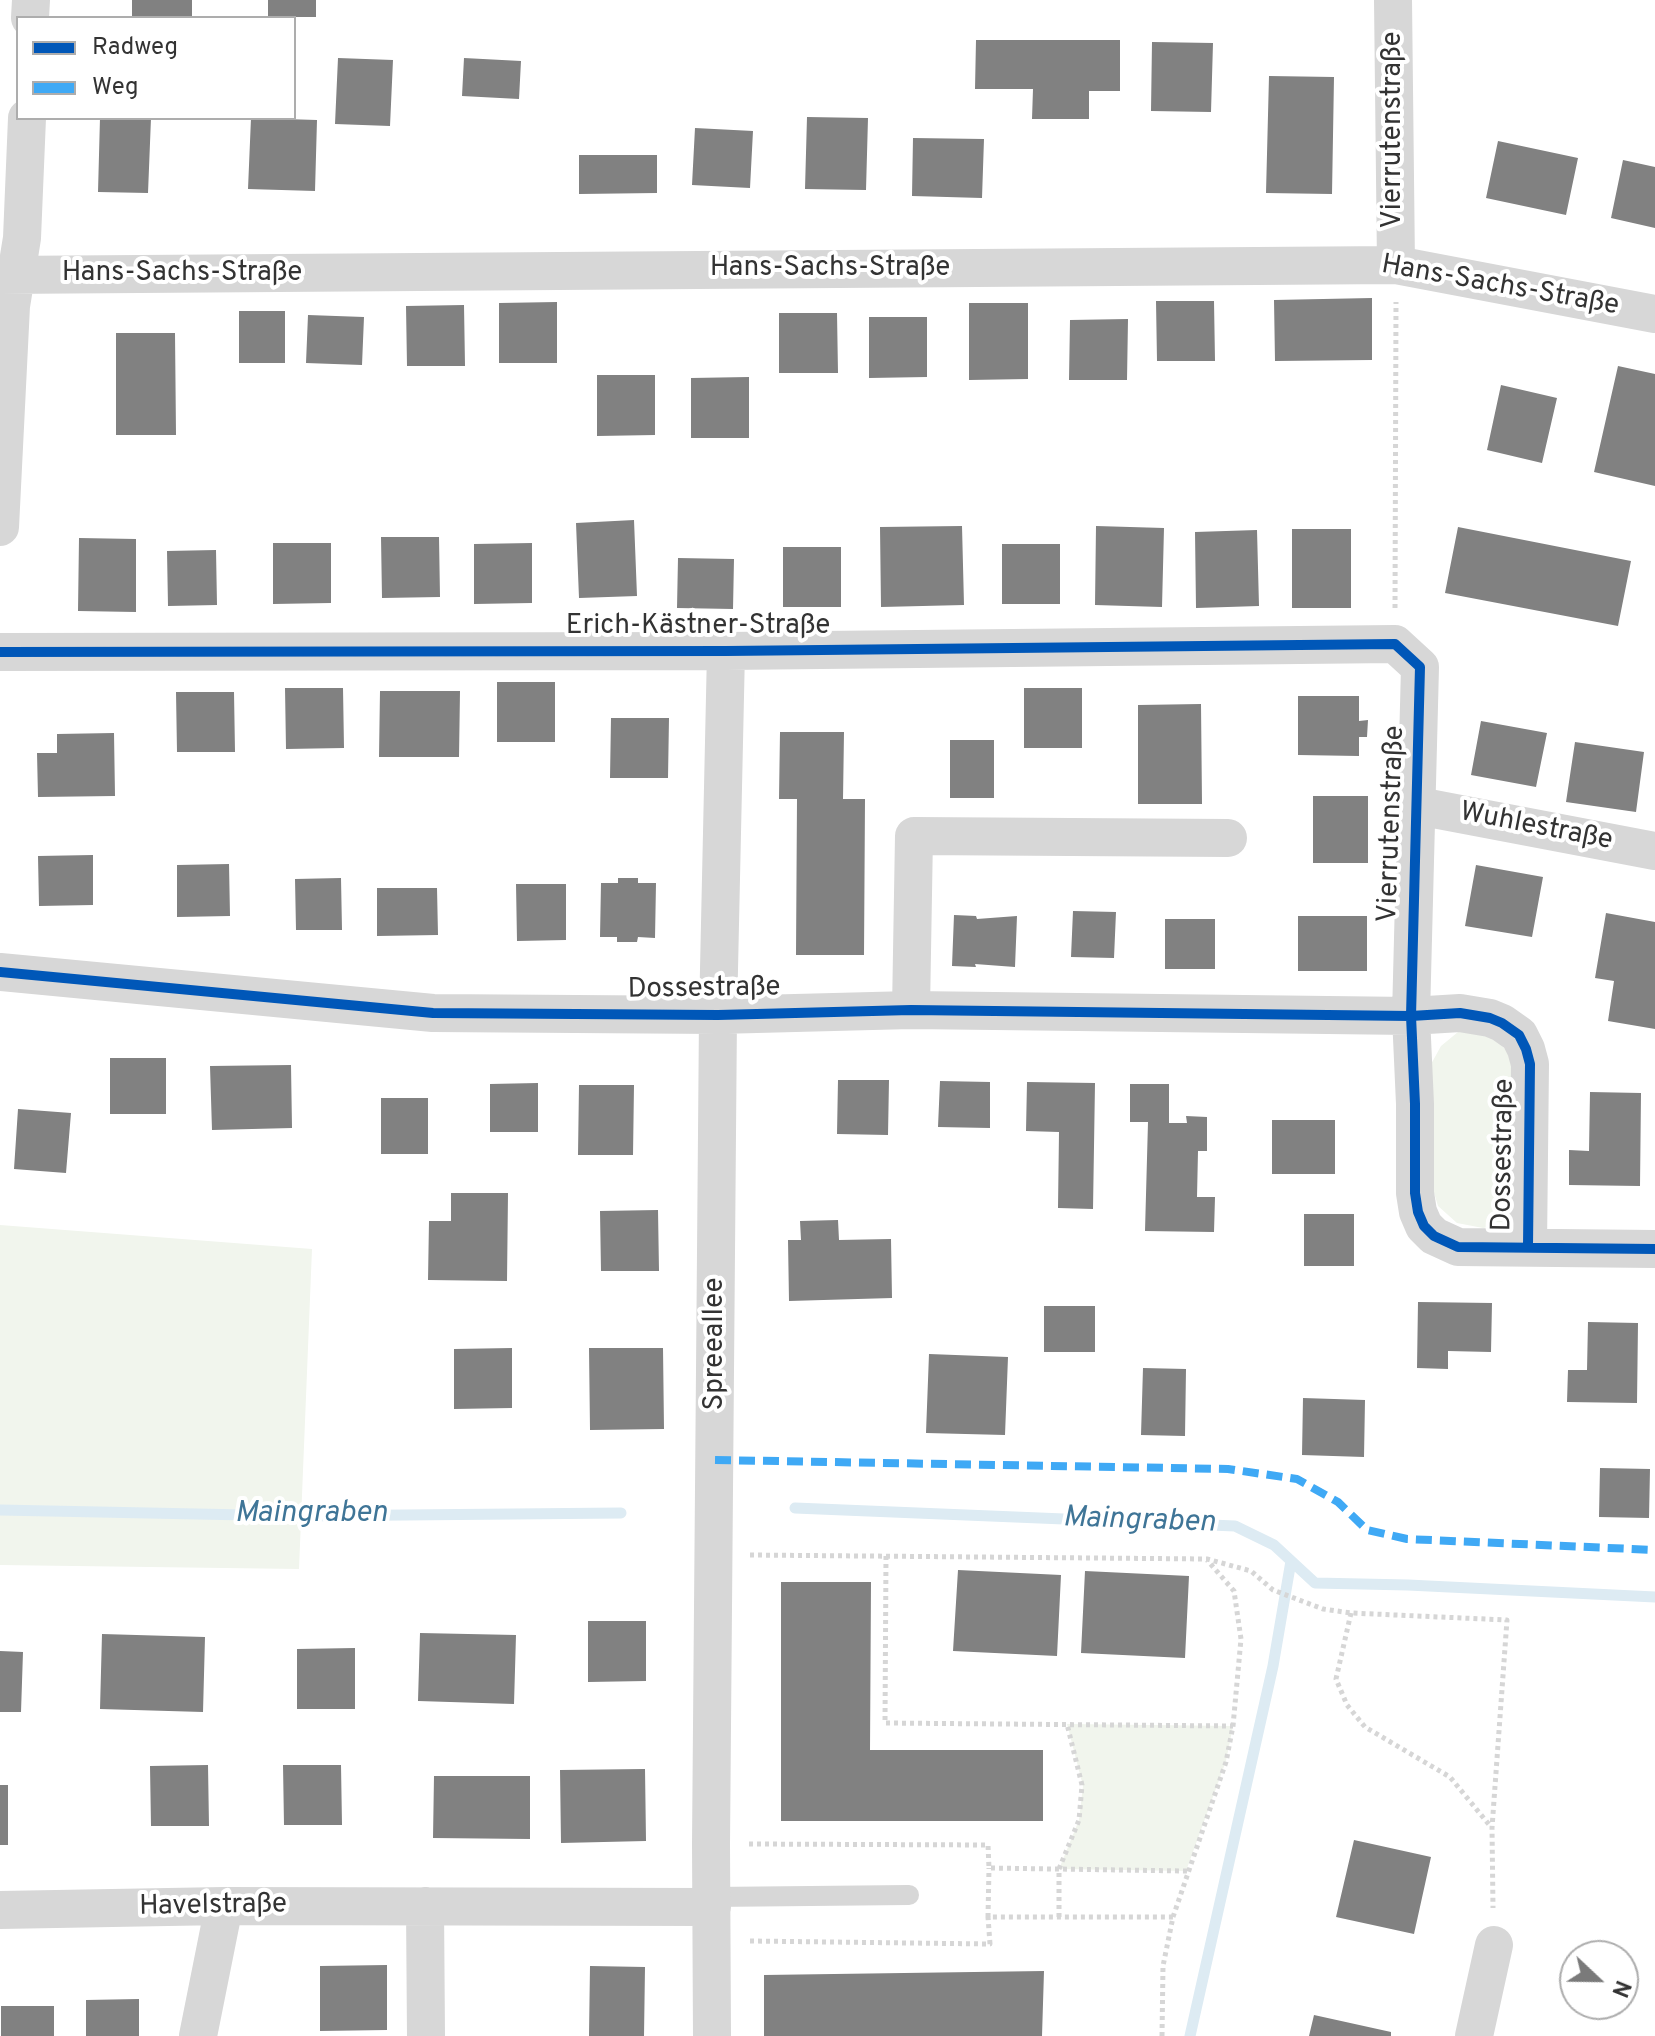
<!DOCTYPE html>
<meta charset="utf-8">
<style>
body{margin:0}
#map{position:relative;width:1655px;height:2036px;overflow:hidden;background:#fff;font-family:Overpass,sans-serif}
canvas{display:block}
.legend{position:absolute;left:16px;top:16px;width:280px;height:104px;box-sizing:border-box;background:#fff;border:2px solid #adadad;margin:0;padding:10px 14px;list-style:none;font-size:24px;color:#333}
.legend li{display:flex;align-items:center;gap:16px;height:40px}
.legend b{width:40px;border:2px solid #adadad}
.north{position:absolute;left:1559px;top:1940px;width:80px;height:80px;box-sizing:border-box;background:#fff;border:2px solid #adadad;border-radius:50%;rotate:112deg;font-size:22px;font-weight:700;line-height:32px;text-align:center;color:#333}
.north::after{content:'';display:block;margin:auto;width:28px;height:36px;background:#7a7a7a;clip-path:polygon(50% 0,100% 100%,50% 72%,0 100%)}
</style>
<div id="map">
<canvas width="1655" height="2036"></canvas>
<ul class="legend">
<li><b style="height:10px;background:#0057b8"></b>Radweg</li>
<li><b style="height:10px;background:#3fa9f5"></b>Weg</li>
</ul>
<div class="north">N</div>
</div>
<script>
const ctx = document.querySelector('canvas').getContext('2d');
ctx.lineJoin = 'round';
function paint(path, color) {
  ctx.fillStyle = color;
  ctx.fill(path, 'evenodd');
}
function poly(rows) {
  const path = new Path2D();
  for (const r of rows) {
    path.moveTo(r[0], r[1]);
    for (let i = 2; i < r.length; i += 2) path.lineTo(r[i], r[i + 1]);
  }
  return path;
}
function stroke(path, color, width, dash) {
  ctx.strokeStyle = color;
  ctx.lineWidth = width;
  ctx.lineCap = dash ? 'butt' : 'round';
  ctx.setLineDash(dash || []);
  ctx.stroke(path);
}
function write(font, color, halo, rows, align = 'center') {
  ctx.font = font + ' Overpass,sans-serif';
  ctx.lineWidth = 8;
  ctx.setLineDash([]);
  ctx.textBaseline = 'middle';
  ctx.strokeStyle = halo;
  ctx.fillStyle = color;
  for (const [text, x, y, turn = 0] of rows) {
    ctx.save();
    ctx.translate(x, y);
    ctx.rotate((+turn || 0) * Math.PI / 180);
    ctx.textAlign = isNaN(turn) ? turn : align;
    if (halo) ctx.strokeText(text, 0, 0);
    ctx.fillText(text, 0, 0);
    ctx.restore();
  }
}
paint(poly([
 [1477,1031,1494,1038,1511,1055,1518,1197,1502,1225,1483,1228,1457,1223,1438,1206,1429,1176,1430,1066,1441,1046,1458,1032],
 [0,1225,312,1249,299,1569,0,1565],
 [1067,1724,1233,1726,1226,1761,1186,1871,1059,1869,1079,1820,1083,1786]
]), '#f1f5ed');
stroke(poly([
 [795,1508,1235,1526,1274,1545,1315,1583,1408,1585,1655,1597],
 [0,1510,296,1516,621,1513],
 [1190,2036,1273,1666,1291,1561]
]), '#ddebf3', 11);
paint(poly([
 [132,0,192,0,192,18,132,18],
 [268,0,316,0,316,17,268,17],
 [976,40,1120,40,1120,91,1089,91,1089,119,1032,119,1033,89,975,89],
 [1152,42,1213,43,1211,112,1151,111],
 [338,58,393,60,390,126,335,124],
 [464,58,521,61,519,99,462,96],
 [1269,76,1334,77,1332,194,1266,193],
 [807,117,868,118,866,190,805,189],
 [100,118,151,118,148,193,98,192],
 [251,118,317,120,315,191,248,189],
 [695,128,753,131,750,188,692,185],
 [913,138,984,139,982,198,912,196],
 [1498,141,1578,158,1566,215,1486,198],
 [579,155,657,155,657,193,579,194],
 [1623,160,1655,167,1655,228,1611,218],
 [1372,298,1372,360,1275,361,1274,300],
 [1156,301,1214,301,1215,361,1157,361],
 [557,302,557,363,499,363,499,303],
 [969,303,1028,303,1028,379,969,380],
 [464,305,465,366,407,366,406,306],
 [239,311,285,311,285,363,239,363],
 [779,313,837,313,838,373,779,373],
 [308,315,364,317,362,365,306,363],
 [869,317,927,317,927,377,869,378],
 [1128,319,1127,380,1069,380,1070,320],
 [116,333,175,333,176,435,116,435],
 [1618,366,1655,374,1655,486,1594,472],
 [597,375,655,375,655,435,597,436],
 [749,377,749,438,691,438,691,378],
 [1501,385,1557,398,1542,463,1487,450],
 [634,520,637,596,579,598,576,523],
 [962,526,964,605,881,607,880,527],
 [1096,526,1164,528,1162,607,1095,605],
 [1458,527,1631,561,1618,626,1445,593],
 [1292,529,1351,529,1351,608,1292,608],
 [1257,530,1259,606,1196,608,1195,532],
 [381,537,439,537,440,597,382,598],
 [79,538,136,539,136,612,78,611],
 [273,543,331,543,331,603,273,604],
 [532,543,532,603,474,604,474,544],
 [1002,544,1060,544,1060,604,1002,604],
 [783,547,841,547,841,607,783,607],
 [216,550,217,605,168,606,167,551],
 [678,558,734,559,733,609,677,608],
 [497,682,555,682,555,742,497,742],
 [285,688,343,688,344,748,286,749],
 [1024,688,1082,688,1082,748,1024,748],
 [380,691,460,691,459,757,379,757],
 [176,692,234,692,235,752,177,752],
 [1298,696,1359,696,1359,721,1368,720,1367,737,1359,737,1359,756,1298,755],
 [1201,704,1202,804,1138,804,1138,705],
 [611,718,669,718,668,778,610,778],
 [1481,721,1547,733,1536,787,1471,775],
 [780,732,844,732,843,799,865,799,864,955,796,955,797,799,779,799],
 [114,733,115,796,38,797,37,753,57,753,57,734],
 [950,740,994,740,994,798,950,798],
 [1575,742,1644,752,1636,812,1566,802],
 [1313,796,1368,796,1368,863,1313,863],
 [93,855,93,905,39,906,38,856],
 [229,864,230,916,177,917,177,865],
 [1476,865,1543,877,1532,937,1465,926],
 [341,878,342,930,296,930,295,879],
 [618,878,638,878,638,883,656,883,655,938,638,937,637,942,617,942,617,937,600,937,601,883,618,883],
 [516,884,566,884,566,940,517,941],
 [377,888,437,888,438,935,377,936],
 [1073,911,1116,912,1114,958,1071,957],
 [1606,913,1655,922,1655,1029,1608,1021,1614,981,1595,978],
 [954,915,976,916,977,919,1017,916,1015,967,975,964,976,967,952,966],
 [1298,916,1367,916,1367,971,1298,971],
 [1165,919,1215,919,1215,969,1165,969],
 [110,1058,166,1058,166,1114,110,1114],
 [291,1065,292,1128,212,1130,210,1066],
 [838,1080,889,1080,888,1135,837,1134],
 [940,1081,990,1082,990,1128,938,1127],
 [1027,1082,1095,1083,1093,1209,1058,1208,1059,1132,1026,1131],
 [538,1083,538,1132,490,1132,490,1084],
 [1130,1084,1169,1084,1169,1123,1187,1123,1186,1116,1207,1117,1207,1151,1198,1151,1197,1197,1215,1197,1214,1232,1145,1231,1148,1122,1130,1122],
 [579,1085,634,1085,633,1155,578,1155],
 [1590,1092,1641,1093,1640,1186,1569,1185,1569,1150,1589,1151],
 [381,1098,428,1098,428,1154,381,1154],
 [18,1109,71,1113,66,1173,14,1169],
 [1272,1120,1335,1120,1335,1174,1272,1174],
 [451,1193,508,1193,507,1281,428,1280,429,1221,451,1221],
 [658,1210,659,1271,601,1271,600,1211],
 [1304,1214,1354,1214,1354,1266,1304,1266],
 [838,1220,839,1240,891,1239,892,1298,789,1301,788,1240,801,1240,800,1221],
 [1418,1302,1492,1303,1491,1352,1448,1351,1448,1369,1417,1368],
 [1044,1306,1095,1306,1095,1352,1044,1352],
 [1588,1322,1638,1323,1637,1403,1567,1402,1568,1370,1587,1370],
 [512,1348,512,1408,454,1409,454,1349],
 [589,1348,663,1348,664,1429,590,1430],
 [929,1354,1008,1357,1005,1435,926,1433],
 [1143,1368,1186,1369,1185,1436,1141,1435],
 [1303,1398,1365,1400,1364,1457,1302,1455],
 [1600,1468,1650,1469,1649,1518,1599,1517],
 [958,1570,1061,1575,1057,1656,953,1651],
 [1085,1571,1189,1576,1185,1658,1081,1653],
 [781,1582,871,1582,870,1750,1043,1750,1043,1821,781,1821],
 [588,1621,646,1621,646,1681,588,1682],
 [420,1633,516,1635,514,1704,418,1701],
 [102,1634,205,1637,203,1712,100,1709],
 [355,1648,355,1709,297,1709,297,1649],
 [0,1651,23,1652,21,1712,0,1712],
 [208,1765,209,1826,151,1826,150,1766],
 [283,1765,341,1765,342,1825,284,1825],
 [645,1769,646,1841,561,1843,560,1770],
 [434,1776,530,1776,530,1839,433,1838],
 [0,1785,8,1785,8,1845,0,1845],
 [1354,1840,1431,1857,1414,1934,1336,1917],
 [387,1965,387,2030,320,2031,320,1966],
 [590,1966,645,1967,644,2036,589,2036],
 [1044,1971,1042,2036,764,2036,764,1975],
 [139,1999,139,2036,86,2036,86,2000],
 [1,2006,54,2006,54,2036,1,2036],
 [1314,2015,1391,2032,1391,2036,1309,2036]
]), '#818181');
stroke(poly([
 [1395,608,1396,302],
 [750,1555,1207,1559,1251,1571,1273,1590,1323,1609,1351,1613,1507,1620,1492,1828,1493,1908],
 [886,1556,885,1723,1233,1726],
 [1351,1613,1336,1679,1347,1705,1365,1727,1450,1777,1491,1827],
 [749,1844,988,1845,989,1868,1187,1871],
 [988,1917,989,1868],
 [1059,1917,1059,1869,1079,1820,1082,1785,1067,1724],
 [750,1941,990,1944,988,1917,1173,1917],
 [1162,2036,1163,1966,1173,1917,1226,1762,1233,1726,1241,1639,1234,1591,1207,1560]
]), '#d6d6d6', 5, [4, 4]);
stroke(poly([
 [711,1897,909,1895]
]), '#d7d7d7', 20);
stroke(poly([
 [1393,0,1396,265],
 [30,18,31,0],
 [0,275,1396,265,1655,314],
 [0,527,11,306,22,238,27,118],
 [0,652,726,651,1395,644,1420,667,1411,1016,1460,1013,1490,1018,1502,1023,1519,1035,1526,1049,1530,1064,1528,1246],
 [1418,806,1655,851],
 [0,972,433,1013,718,1015,911,1010,1411,1016,1415,1104,1415,1193,1418,1212,1424,1226,1434,1236,1458,1247,1655,1249],
 [911,1010,914,836,1228,838],
 [425,1906,426,2036],
 [0,1910,224,1906,712,1907],
 [198,2036,224,1906],
 [712,2036,711,1844,718,1015,726,651],
 [1474,2036,1494,1945]
]), '#d7d7d7', 38);
stroke(poly([
 [715,1460,1228,1469,1297,1479,1338,1502,1367,1530,1407,1539,1655,1550]
]), '#3fa9f5', 8, [16, 8]);
stroke(poly([
 [0,652,726,651,1395,644,1420,667,1411,1016,1460,1013,1490,1018,1502,1023,1519,1035,1526,1049,1530,1064,1528,1246],
 [0,972,433,1013,718,1015,911,1010,1411,1016,1415,1104,1415,1193,1418,1212,1424,1226,1434,1236,1458,1247,1655,1249]
]), '#0057b8', 10);
write('28px', '#333', '#fff', [
 ["Vierrutenstraße",1394,130,-90],
 ["Hans-Sachs-Straße",830,269],
 ["Hans-Sachs-Straße",182,274],
 ["Hans-Sachs-Straße",1500,287,10],
 ["Erich-Kästner-Straße",698,627],
 ["Vierrutenstraße",1393,824,-88],
 ["Wuhlestraße",1536,828,11],
 ["Dossestraße",704,990,-1],
 ["Dossestraße",1505,1155,-89],
 ["Spreeallee",716,1344,-90],
 ["Havelstraße",213,1907,-1]
]);
write('italic 30px', '#3f7597', '#fff', [
 ["Maingraben",311,1515],
 ["Maingraben",1139,1522,2]
]);
</script>
